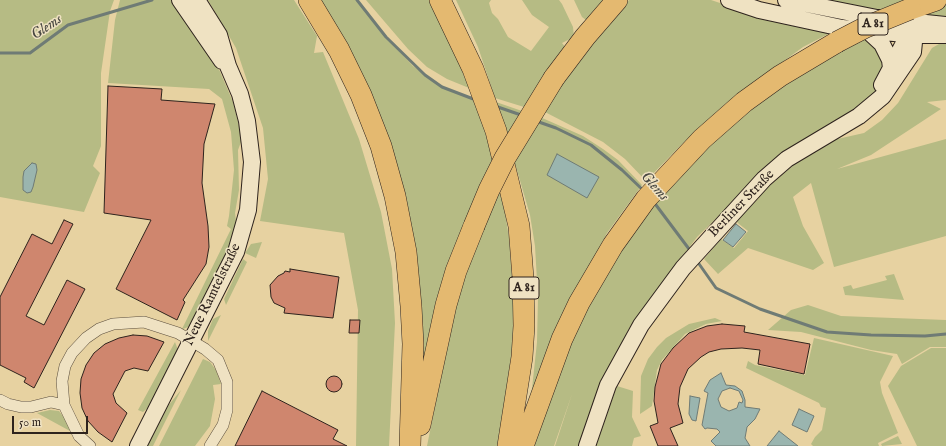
<!DOCTYPE html>
<meta charset="utf-8">
<style>
body{margin:0}
#map{position:relative;width:946px;height:446px;overflow:hidden;background:#e7d2a1;font-family:"IM FELL English",serif}
canvas{display:block}
.scale{position:absolute;left:12px;top:416px;width:76px;height:18px;box-sizing:border-box;border:2px solid #2e231d;border-top:0;padding-left:5px;font-size:12px;line-height:14px;white-space:nowrap;color:#2e231d;-webkit-text-stroke:3px #efe2c2;paint-order:stroke}
</style>
<div id="map">
<canvas width="946" height="446"></canvas>
<div class="scale">50 m</div>
</div>
<script>
const ctx = document.querySelector('canvas').getContext('2d');
ctx.lineJoin = 'round';
function paint(path, color) {
  ctx.fillStyle = color;
  ctx.fill(path, 'evenodd');
}
function poly(rows) {
  const path = new Path2D();
  for (const r of rows) {
    if (r.length === 3) {
      path.moveTo(r[0] + r[2], r[1]);
      path.arc(r[0], r[1], r[2], 0, 2 * Math.PI);
      continue;
    }
    path.moveTo(r[0], r[1]);
    for (let i = 2; i < r.length; i += 2) path.lineTo(r[i], r[i + 1]);
  }
  return path;
}
function stroke(path, color, width, dash) {
  ctx.strokeStyle = color;
  ctx.lineWidth = width;
  ctx.lineCap = dash ? 'butt' : 'round';
  ctx.setLineDash(dash || []);
  ctx.stroke(path);
}
function write(font, color, halo, rows, align = 'center') {
  ctx.font = font + ' "IM FELL English",serif';
  ctx.lineWidth = 3;
  ctx.setLineDash([]);
  ctx.textBaseline = 'middle';
  ctx.strokeStyle = halo;
  ctx.fillStyle = color;
  for (const [text, x, y, turn = 0] of rows) {
    ctx.save();
    ctx.translate(x, y);
    ctx.rotate((+turn || 0) * Math.PI / 180);
    ctx.textAlign = isNaN(turn) ? turn : align;
    if (halo) ctx.strokeText(text, 0, 0);
    ctx.fillText(text, 0, 0);
    ctx.restore();
  }
}
paint(poly([
 [0,0,114,0,110,11,101,73,101,146,93,166,100,173,84,212,0,197],
 [120,0,173,0,215,60,233,102,241,134,241,142,238,150,239,190,235,213,237,228,230,247,194,321,188,327,183,329,182,329,231,229,227,226,229,216,234,170,231,132,222,99,209,89,108,83,115,20],
 [208,0,294,0,317,36,314,53,323,52,359,139,381,212,392,269,395,323,389,446,356,446,358,310,344,233,260,221,268,179,263,128,236,48],
 [319,0,356,0,386,37,413,66,442,87,474,100,494,156,419,403,417,272],
 [366,0,429,0,442,22,462,67,461,68,469,88,447,79,427,67,408,49],
 [456,0,491,0,489,3,492,13,498,19,508,37,531,51,549,27,532,15,522,0,559,0,562,4,573,27,574,37,562,43,566,48,524,107,495,98,478,47],
 [574,0,605,0,590,18,586,20,582,17],
 [629,0,711,0,759,16,832,32,803,47,724,105,680,146,646,181,625,159,603,142,543,111,562,83,614,17],
 [804,0,905,0,875,12],
 [946,3,946,18,909,16],
 [865,35,885,57,884,77,876,91,863,106,757,179,697,237,628,330,588,422,581,446,555,446,572,394,554,446,531,446,592,290,630,229,744,109],
 [946,40,946,100,927,102,941,109,871,155,837,169,946,139,946,236,834,267,811,183,793,197,803,226,824,263,813,270,748,248,718,274,704,259,721,239,734,248,748,231,739,224,750,215,739,224,736,221,759,198,759,195,797,162,833,140,864,133,882,120,898,103,932,48],
 [496,102,522,111,508,135],
 [540,117,583,136,603,149,618,160,642,185,607,233,571,302,531,398,537,342,538,298,535,246,530,215,514,160],
 [501,187,509,238,514,305,512,351,498,446,427,446,456,303,476,241],
 [262,242,256,258,245,253,251,244],
 [243,259,247,262,226,305,224,299],
 [894,274,904,300,845,295,843,287,851,285,853,289,887,280,885,276],
 [808,305,841,316,946,320,946,347,930,347,902,364,897,354,871,350,801,332,768,330,791,310],
 [221,315,208,341,208,331,213,319],
 [715,318,722,321,706,324,685,334,662,360,657,370,652,406,640,414,641,376,648,359,657,347,666,338,689,324],
 [814,338,893,356,880,382,882,393,898,433,878,443,879,446,813,446,811,444,815,437,822,430,826,408,821,407,819,403,746,368,748,361,755,365,805,375],
 [175,342,178,350,151,405,143,412,138,410],
 [931,348,946,348,946,446,917,446,888,386,901,366],
 [203,359,210,362,216,370,221,384,213,385,215,399,210,426,195,446,159,446],
 [617,386,633,391,632,417,641,436,634,438,632,446,596,446],
 [181,390,153,446,147,446,168,406],
 [50,410,59,411,66,420,70,431,37,413],
 [898,436,902,444,882,446,881,444]
]), '#b6bb84');
const water = poly([
 [557,154,599,177,587,198,547,175,557,154],
 [32,163,36,164,37,170,33,187,31,192,27,193,23,190,23,177,24,171,32,163],
 [736,224,746,232,733,247,723,240,736,224],
 [721,373,726,385,735,386,742,391,745,400,745,407,760,409,755,419,747,427,745,438,750,446,716,446,711,441,720,432,717,429,707,428,705,429,702,425,708,393,704,391,710,380,721,373],
 [730,388,739,391,743,400,742,403,739,402,737,408,729,411,721,407,718,399,722,391,730,388],
 [690,396,700,398,696,421,692,420,689,414,690,396],
 [799,409,814,416,807,432,792,425,799,409],
 [779,431,798,446,767,446,779,431]
]);
paint(water, '#9ab5af');
stroke(water, '#6f7b75', 1);
stroke(poly([
 [357,0,386,37,425,75,442,87,476,100],
 [0,53,30,53,68,25,152,0],
 [495,106,521,115],
 [536,121,556,128,591,145,622,170,644,191],
 [653,201,692,253],
 [697,261,716,288,760,309,827,332,871,335,925,336,946,334]
]), '#6f7b75', 3);
const building = poly([
 [108,86,162,89,161,100,215,104,204,144,202,183,208,226,209,247,206,264,183,300,185,302,177,320,116,289,151,220,104,213,108,86],
 [64,220,73,224,26,316,44,325,67,280,85,289,34,388,24,382,26,378,0,365,0,297,32,234,52,244,64,220],
 [290,269,339,277,333,318,284,313,285,308,274,303,271,297,270,285,278,276,284,273,285,271,290,272,290,269],
 [350,320,360,320,359,333,349,333,350,320],
 [722,324,745,326,744,332,810,344,804,374,758,364,760,350,742,348,721,349,709,352,701,357,688,369,680,387,678,404,683,423,670,428,678,446,658,446,650,426,658,423,654,401,655,387,661,364,673,348,689,333,707,326,722,324],
 [133,335,147,336,164,342,148,371,134,368,125,371,113,394,116,403,127,413,112,442,98,432,88,421,82,408,80,393,81,379,86,365,94,353,105,344,119,338,133,335],
 [334,384,8],
 [262,391,338,430,333,439,347,446,235,446,262,391]
]);
paint(building, '#cf866e');
stroke(building, '#2e231d', 1);
const minor = poly([
 [0,400,8,404,21,407,31,407,51,402,64,405],
 [90,446,79,436,64,405,62,381,65,366,72,353,86,338,99,329,113,324,144,322,178,333,205,349,218,360,227,382,227,410,223,425,210,446]
]);
const secondary = poly([
 [180,0,222,61],
 [729,0,759,10,842,28,915,35,946,35],
 [786,0,877,18,946,25],
 [868,31,882,44,890,60,891,68,882,85],
 [891,68,904,43,915,35],
 [138,446,236,252,248,210,252,162,247,121,240,94,228,66,219,35,197,0],
 [587,446,608,385,641,325,683,268,764,179,787,159,859,116,883,96,913,52,916,22]
]);
const motorway = poly([
 [309,0,339,50,361,95,381,146,395,196,406,252,411,306,413,344,410,446],
 [440,0,473,69,496,131,519,226,523,278,524,326,522,357,508,446],
 [910,9,936,0],
 [554,78,585,37,617,0],
 [420,425,446,305,456,271,474,226],
 [523,446,562,339,579,303,613,245,646,199,702,139,744,102,780,76,837,42]
]);
stroke(minor, '#5c4f3e', 12);
stroke(secondary, '#2e231d', 18);
stroke(motorway, '#2e231d', 22);
stroke(minor, '#efe2c2', 11);
stroke(secondary, '#efe2c2', 16);
stroke(motorway, '#e4b970', 21);
const motorwayBridge = poly([
 [837,42,866,27,910,9],
 [474,226,489,190,505,158,554,78]
]);
stroke(motorwayBridge, '#2e231d', 22, []);
stroke(motorwayBridge, '#e4b970', 21);
for (const [x, y, w] of [
 [873,24,30],
 [524,288,30]
]) {
  const box = new Path2D();
  box.roundRect(x - w / 2, y - 11, w, 22, 3);
  ctx.fillStyle = '#efe2c2';
  ctx.fill(box);
  stroke(box, '#2e231d', 1);
}
write('bold 13px', '#2e231d', null, [
 ["A 81",873,24],
 ["A 81",524,288]
]);
write('14px', '#2e231d', '#efe2c2', [
 ["Berliner Straße",742,204,-46],
 ["Neue Ramtelstraße",213,295,-64]
]);
write('italic 15px', '#494842', '#efe2c2', [
 ["Glems",47,28,-34],
 ["Glems",654,187,48]
]);
</script>
